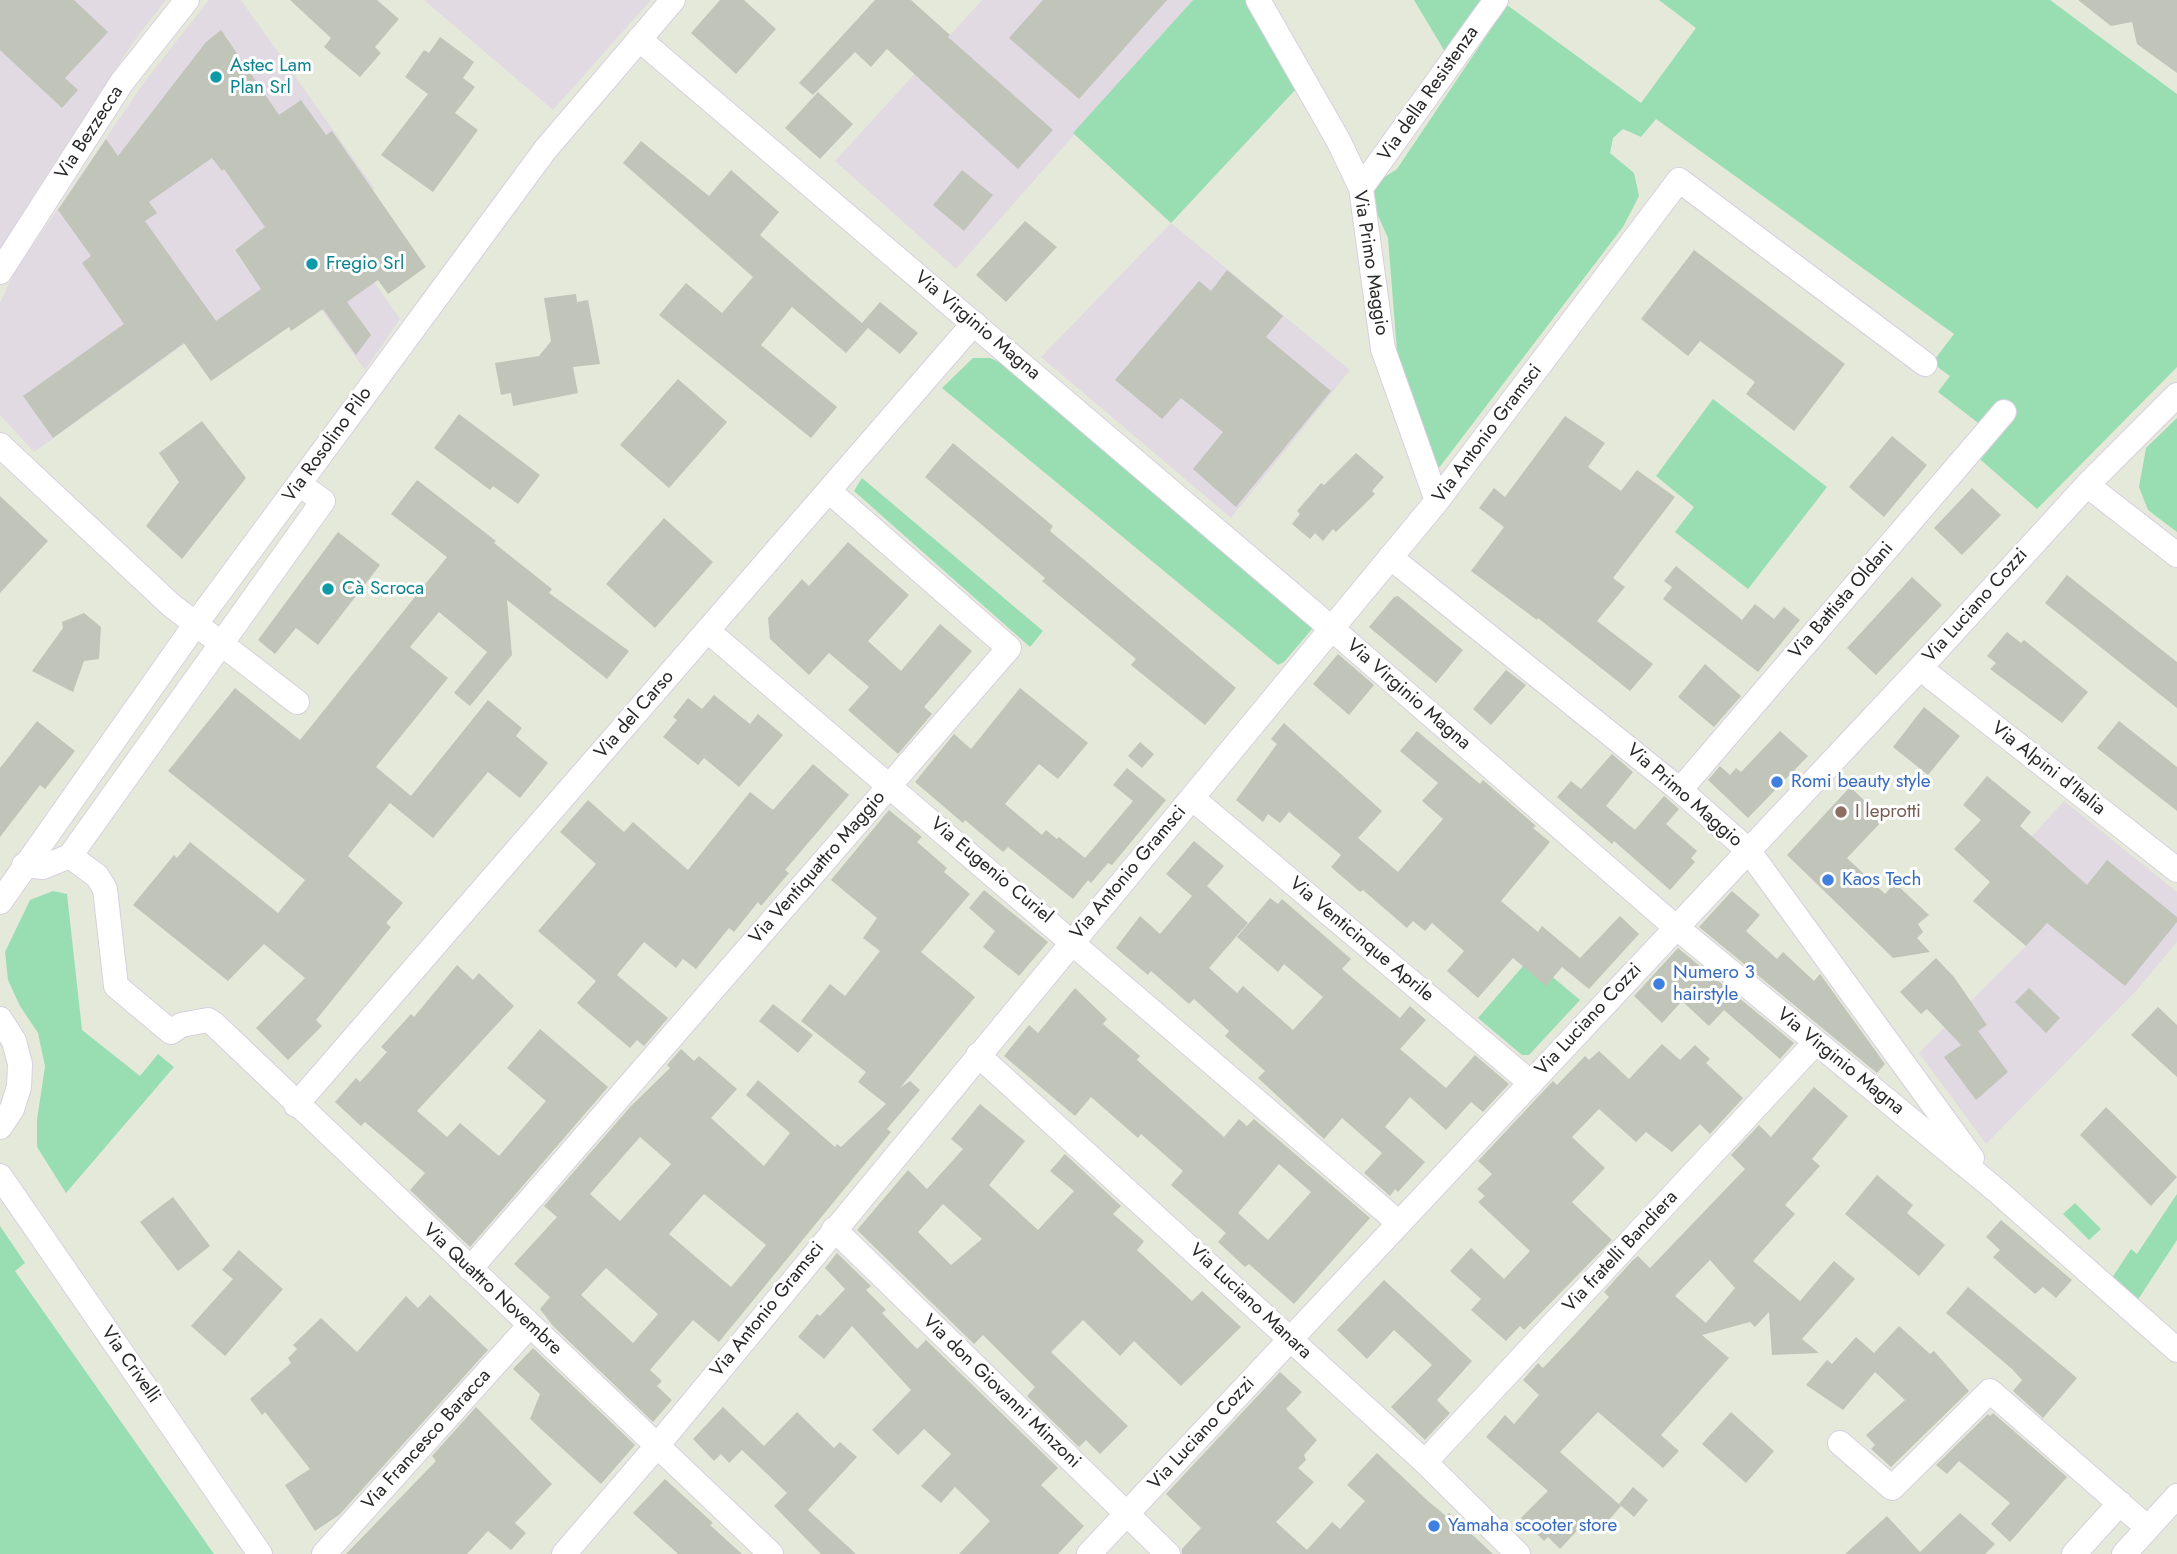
<!DOCTYPE html>
<meta charset="utf-8">
<style>
body{margin:0}
canvas{display:block;background:#e5e9da}
</style>
<canvas width="2177" height="1554"></canvas>
<script>
const ctx = document.querySelector('canvas').getContext('2d');
ctx.lineJoin = 'round';
function paint(path, color) {
  ctx.fillStyle = color;
  ctx.fill(path, 'evenodd');
}
function poly(rows) {
  const path = new Path2D();
  for (const r of rows) {
    path.moveTo(r[0], r[1]);
    for (let i = 2; i < r.length; i += 2) path.lineTo(r[i], r[i + 1]);
  }
  return path;
}
function stroke(path, color, width, dash) {
  ctx.strokeStyle = color;
  ctx.lineWidth = width;
  ctx.lineCap = dash ? 'butt' : 'round';
  ctx.setLineDash(dash || []);
  ctx.stroke(path);
}
function write(font, color, halo, rows, align = 'center') {
  ctx.font = font + ' Jost,sans-serif';
  ctx.lineWidth = 6;
  ctx.setLineDash([]);
  ctx.textBaseline = 'middle';
  ctx.strokeStyle = halo;
  ctx.fillStyle = color;
  for (const [text, x, y, turn = 0] of rows) {
    ctx.save();
    ctx.translate(x, y);
    ctx.rotate((+turn || 0) * Math.PI / 180);
    ctx.textAlign = isNaN(turn) ? turn : align;
    if (halo) ctx.strokeText(text, 0, 0);
    ctx.fillText(text, 0, 0);
    ctx.restore();
  }
}
paint(poly([
 [0,0,166,0,134,41,40,185,0,252],
 [209,0,241,0,375,189,331,220,400,319,365,370,263,229,234,250,261,289,34,452,0,415,0,303,14,273,145,81],
 [424,0,651,0,553,110],
 [982,0,1193,0,956,269,835,161],
 [1171,223,1350,370,1231,518,1041,357],
 [2064,801,2177,892,2177,942,2137,990,1986,1144,1919,1053,2026,946,1973,901]
]), '#e2dae2');
paint(poly([
 [1193,0,1245,0,1297,88,1171,223,1073,133],
 [1414,0,1488,0,1448,57],
 [1659,0,2050,0,2177,94,2177,367,2037,509,1974,454,1990,432,1938,392,1950,376,1932,363,1954,334,1656,119,1641,137,1623,129,1613,138,1610,153,1634,173,1639,196,1623,227,1435,473,1397,351,1388,238,1366,189,1397,169,1507,5,1641,103,1696,28],
 [973,358,990,358,1001,363,1310,619,1312,629,1284,662,1278,665,942,388],
 [1713,399,1827,487,1748,589,1675,532,1694,507,1656,476],
 [2177,418,2177,532,2148,510,2139,487,2146,448],
 [862,478,1043,631,1030,647,854,491],
 [53,891,67,894,82,1030,140,1076,158,1054,174,1067,66,1193,37,1147,37,1120,45,1066,38,1033,20,1006,8,980,5,952,30,900],
 [1530,958,1580,1000,1529,1055,1522,1055,1478,1018],
 [2177,1194,2177,1240,2137,1301,2112,1278,2131,1249,2137,1254],
 [2075,1203,2101,1229,2089,1240,2063,1214],
 [0,1226,25,1263,15,1271,214,1554,0,1554]
]), '#99ddb2');
paint(poly([
 [0,0,74,0,108,32,65,78,78,90,62,108,0,50],
 [290,0,377,0,399,19,375,47,381,53,360,77,324,47,331,38],
 [720,0,744,0,776,29,736,74,691,33],
 [875,0,911,0,950,35,948,37,1053,130,1018,169,887,49,871,67,855,52,813,95,799,83],
 [1043,0,1167,0,1079,99,1009,38],
 [2078,0,2177,0,2177,73,2137,44,2132,22,2111,26],
 [221,30,279,115,301,100,326,135,332,131,426,267,388,294,378,280,347,302,371,335,356,355,323,309,291,331,289,327,211,381,184,343,53,438,23,396,124,324,82,263,91,256,58,210,106,139,118,156,206,42],
 [212,158,222,171,224,169,265,227,235,250,261,289,216,321,145,221,157,213,149,202],
 [440,37,474,62,463,78,475,87,455,113,478,130,433,192,381,155,428,94,405,77,424,50,429,53],
 [818,92,853,124,820,159,785,128],
 [641,141,709,196,731,170,779,212,760,235,814,282,862,323,880,302,918,333,900,354,868,328,846,353,792,307,761,345,837,407,811,438,659,315,686,283,722,313,753,277,623,163],
 [962,170,993,195,964,231,933,205],
 [1025,221,1057,247,1006,302,976,275],
 [1694,250,1845,364,1794,431,1746,394,1755,382,1700,341,1688,356,1641,319],
 [1227,270,1283,316,1266,337,1331,391,1236,507,1193,469,1223,432,1181,398,1162,419,1115,380,1199,281,1211,291],
 [576,294,577,302,588,300,600,364,573,367,578,393,513,406,511,393,501,395,495,363,539,356,551,341,544,298],
 [678,379,727,422,669,488,620,445],
 [459,414,540,475,518,504,493,486,490,490,434,448],
 [1565,416,1605,443,1588,467,1621,491,1637,470,1675,497,1613,578,1625,587,1597,621,1653,664,1630,691,1538,618,1537,620,1471,571,1504,527,1479,508,1494,488,1505,497],
 [202,421,246,478,182,559,146,526,179,482,159,453],
 [1892,436,1927,465,1884,517,1849,487],
 [953,443,1053,526,1050,531,1236,688,1205,725,1131,665,1136,659,1042,581,1045,578,925,477],
 [1356,453,1384,477,1372,491,1375,494,1336,532,1333,529,1323,541,1315,533,1310,539,1292,524,1300,514,1297,511,1321,483,1324,485],
 [417,480,496,541,494,543,552,589,549,593,629,651,607,679,507,600,512,655,470,706,454,693,487,652,439,612,410,647,448,678,376,767,411,796,488,700,522,728,516,736,548,763,520,798,488,772,433,838,390,803,348,856,403,903,386,923,391,927,316,1020,322,1026,288,1060,256,1028,305,978,264,944,228,981,133,905,174,855,177,858,190,842,278,913,305,880,168,771,235,688,300,740,447,557,391,514],
 [1972,488,2001,515,1962,555,1934,528],
 [0,496,48,541,0,593],
 [664,518,713,562,655,628,606,584],
 [338,532,380,565,318,645,296,628,275,654,258,640],
 [848,542,909,595,868,641,901,671,940,624,972,651,924,707,932,714,898,754,848,710,869,687,829,653,809,675,770,639,768,618,802,579,809,586],
 [1676,566,1742,620,1755,604,1774,619,1784,607,1800,620,1758,672,1663,599,1672,587,1664,581],
 [2067,575,2177,662,2177,708,2045,603],
 [1912,577,1942,605,1876,675,1847,648],
 [1398,596,1463,650,1436,683,1369,627,1394,597],
 [84,613,101,627,99,659,84,661,73,692,32,671,63,628,62,622],
 [2007,632,2021,643,2024,640,2088,692,2062,723,1990,669,1996,663,1987,656],
 [1338,654,1374,685,1349,715,1313,684],
 [1705,664,1741,696,1714,727,1678,697],
 [1506,670,1526,685,1491,725,1473,709],
 [1020,688,1088,743,1058,779,1039,764,1005,804,1042,835,1046,830,1057,839,1059,837,1085,858,1133,801,1113,785,1127,768,1166,800,1112,865,1108,863,1091,883,1088,880,1073,899,1008,847,1003,852,965,820,963,823,915,782,954,734,971,749],
 [714,695,750,724,758,714,783,735,739,787,704,758,698,765,663,737,677,720,673,717,688,698,702,709],
 [1924,707,1960,736,1928,775,1893,747],
 [37,721,75,751,45,789,40,785,0,837,0,768],
 [2119,721,2177,767,2177,811,2097,748],
 [1284,723,1382,811,1358,838,1398,872,1443,819,1422,801,1438,783,1400,751,1417,731,1480,784,1483,780,1536,826,1533,828,1550,842,1501,901,1538,932,1542,926,1580,958,1620,916,1639,934,1589,989,1562,967,1546,986,1513,958,1478,998,1447,971,1464,951,1432,923,1425,931,1413,921,1407,928,1363,890,1360,892,1331,867,1341,855,1289,812,1280,823,1268,814,1263,822,1236,800,1277,744,1271,739],
 [1780,731,1808,756,1748,818,1708,780,1720,766,1730,775,1736,768,1741,772],
 [1140,742,1154,754,1142,768,1128,756],
 [1612,754,1633,772,1606,806,1635,830,1664,796,1679,809,1666,824,1697,851,1691,858,1695,862,1670,890,1614,841,1612,844,1557,797,1571,781,1581,789],
 [813,764,849,795,785,870,789,873,761,906,758,902,734,932,729,928,696,969,683,959,676,968,644,942,617,975,668,1018,644,1046,637,1040,630,1048,577,1003,596,981,538,931,596,864,560,832,588,800,624,832,633,822,688,870,750,792,773,810],
 [1987,776,2031,812,2020,826,2087,885,2107,860,2177,917,2177,922,2125,986,2047,923,2026,946,1973,901,1990,882,1954,849,1981,820,1963,805],
 [1850,787,1884,819,1847,858,1885,894,1895,883,1929,915,1918,924,1923,932,1917,938,1930,952,1893,958,1787,855],
 [889,810,922,837,917,842,947,868,944,872,970,894,921,952,975,997,900,1088,910,1081,920,1090,887,1129,891,1132,719,1342,693,1320,650,1370,662,1381,657,1386,672,1400,653,1422,553,1326,540,1309,550,1297,514,1264,557,1217,544,1206,631,1106,670,1068,667,1065,681,1049,694,1061,699,1056,737,1089,711,1118,764,1166,790,1133,746,1095,758,1080,835,1147,837,1144,841,1147,886,1104,858,1082,866,1072,801,1021,830,984,845,996,880,951,863,938,877,918,831,880],
 [640,1137,671,1164,620,1221,590,1194],
 [704,1194,766,1245,731,1287,669,1234],
 [606,1268,658,1314,633,1343,581,1295],
 [1194,841,1224,866,1207,886,1248,923,1209,968,1237,993,1243,986,1293,1030,1323,997,1284,964,1278,972,1237,937,1270,898,1278,904,1282,899,1351,959,1342,969,1400,1018,1410,1006,1426,1020,1400,1049,1446,1088,1475,1055,1509,1084,1483,1112,1471,1102,1446,1130,1410,1097,1385,1127,1425,1162,1398,1192,1395,1189,1390,1196,1364,1173,1382,1153,1342,1118,1324,1139,1258,1078,1265,1071,1225,1036,1229,1031,1194,999,1189,1004,1151,971,1148,975,1116,948,1140,916,1160,934,1192,896,1166,874],
 [984,890,1048,942,1019,976,983,947,995,931,969,908],
 [1732,891,1760,915,1746,931,1777,959,1783,952,1814,981,1820,974,1885,1064,1877,1073,1699,927],
 [1678,948,1794,1043,1780,1059,1724,1010,1709,1026,1682,1001,1662,1023,1634,996],
 [1936,958,1954,977,1987,1025,1978,1031,2008,1072,1976,1100,1944,1057,1961,1045,1927,1009,1921,1014,1900,992],
 [457,965,473,980,479,973,514,1006,417,1111,447,1137,460,1123,499,1156,546,1101,507,1068,540,1029,608,1087,470,1247,410,1190,425,1173,365,1122,361,1126,335,1102,356,1078,360,1082,387,1052,381,1047,411,1014,414,1017],
 [1075,988,1107,1019,1103,1024,1140,1056,1137,1060,1224,1137,1239,1119,1247,1126,1254,1119,1370,1218,1294,1304,1249,1264,1245,1267,1218,1242,1226,1233,1171,1185,1183,1171,1141,1134,1138,1138,1091,1097,1075,1116,1004,1056,1029,1025,1038,1033],
 [1279,1164,1311,1192,1268,1240,1238,1213],
 [2029,988,2060,1018,2046,1033,2015,1002],
 [773,1004,813,1035,798,1053,759,1021],
 [2158,1007,2177,1025,2177,1077,2131,1035],
 [1662,1044,1680,1060,1695,1045,1710,1059,1706,1063,1743,1098,1710,1134,1700,1124,1672,1152,1646,1132,1636,1142,1599,1109,1572,1137,1605,1168,1572,1202,1612,1240,1524,1330,1520,1326,1506,1341,1471,1310,1481,1299,1450,1271,1471,1248,1504,1279,1530,1251,1478,1202,1485,1196,1477,1189,1492,1174,1478,1161,1553,1081,1557,1085,1585,1056,1589,1060,1599,1051,1629,1079],
 [1814,1087,1848,1116,1812,1159,1820,1166,1785,1205,1795,1214,1753,1261,1800,1301,1834,1261,1855,1279,1802,1339,1819,1353,1772,1355,1769,1312,1755,1327,1750,1322,1702,1335,1729,1358,1661,1435,1679,1451,1663,1468,1598,1412,1560,1452,1621,1506,1600,1530,1588,1519,1560,1549,1548,1537,1544,1541,1521,1518,1548,1491,1486,1437,1505,1415,1514,1424,1539,1395,1523,1380,1538,1363,1543,1368,1579,1330,1609,1297,1604,1292,1633,1260,1638,1256,1650,1268,1745,1169,1731,1155,1759,1125,1771,1137],
 [1710,1260,1735,1288,1706,1323,1675,1296],
 [980,1104,1025,1141,989,1185,1038,1230,1074,1191,1050,1171,1065,1154,1121,1206,1113,1214,1144,1241,1137,1250,1192,1301,1202,1291,1241,1327,1181,1386,1134,1341,1120,1356,1083,1320,1051,1352,1128,1426,1100,1454,1086,1440,1079,1447,1027,1396,1035,1387,983,1335,974,1344,857,1230,908,1170,927,1189,963,1149,951,1139],
 [943,1204,982,1239,951,1265,918,1232],
 [2106,1107,2177,1177,2151,1206,2080,1135],
 [1877,1175,1913,1205,1907,1213,1945,1245,1919,1276,1845,1214],
 [173,1197,210,1246,178,1271,140,1222],
 [2001,1220,2072,1280,2056,1298,2043,1287,2035,1294,1993,1257,2000,1250,1986,1237],
 [239,1250,283,1289,225,1356,191,1326,233,1279,222,1270],
 [837,1253,871,1286,866,1290,886,1310,882,1313,917,1349,926,1340,1058,1468,1041,1485,1084,1526,1058,1554,959,1554,990,1521,955,1487,941,1503,921,1486,951,1454,924,1429,898,1455,872,1430,911,1390,852,1326,824,1359,798,1337,817,1314,820,1316,845,1289,825,1268],
 [1384,1280,1472,1361,1437,1400,1450,1413,1425,1440,1391,1407,1432,1365,1394,1330,1367,1359,1337,1330],
 [1968,1287,2077,1378,2043,1418,2013,1391,2022,1380,2012,1369,1946,1313],
 [430,1295,488,1350,339,1515,315,1531,285,1485,310,1469,265,1412,262,1415,250,1399,291,1363,288,1358,297,1349,293,1345,321,1318,357,1352,406,1296,418,1308],
 [1899,1326,1930,1354,1934,1351,1969,1391,1891,1467,1871,1449,1875,1445,1866,1435,1905,1400,1875,1372,1843,1410,1806,1385,1827,1360,1832,1364,1856,1337,1874,1353],
 [533,1348,635,1445,601,1484,530,1419,540,1394,513,1369],
 [1280,1372,1302,1392,1286,1409,1317,1440,1304,1455,1306,1460,1298,1468,1314,1482,1276,1522,1307,1550,1332,1522,1340,1529,1365,1501,1347,1485,1377,1453,1428,1501,1446,1516,1449,1513,1493,1554,1182,1554,1182,1549,1201,1528,1166,1494],
 [476,1407,552,1484,515,1523,526,1533,511,1550,488,1531,467,1554,346,1554,436,1461,432,1456],
 [723,1407,764,1446,797,1412,834,1448,840,1442,857,1457,808,1510,856,1554,821,1554,774,1506,787,1493,742,1450,729,1463,721,1454,714,1461,693,1439],
 [1731,1412,1774,1451,1746,1483,1702,1444],
 [1993,1413,2067,1477,2010,1542,1991,1524,2010,1503,1959,1461,1947,1474,1936,1465,1988,1414,1990,1416],
 [665,1479,713,1523,710,1525,742,1554,678,1554,633,1513],
 [1633,1487,1648,1500,1634,1517,1619,1504],
 [1960,1513,1995,1544,1985,1554,1845,1554,1887,1516,1920,1552]
]), '#c0c4b9');
const minor = poly([
 [1258,0,1338,140,1361,188,1383,349,1437,501],
 [639,39,1331,628,1665,918,1996,1190,2177,1350],
 [1361,188,1496,0],
 [0,272,122,82,187,0],
 [0,445,171,605,297,702],
 [2087,485,2177,555],
 [1390,557,1680,790,1748,850,1972,1158],
 [708,631,1399,1223],
 [1920,668,2177,870],
 [1680,790,2004,412],
 [1192,798,1531,1083],
 [70,856,323,501,299,484],
 [24,865,43,867,70,856,97,876,105,889,116,986,171,1032,181,1025,208,1020,214,1024,771,1554],
 [0,902,195,625,545,150,673,0],
 [0,1019,14,1041,20,1064,19,1087,12,1109,0,1127],
 [978,1055,1425,1462,1518,1554],
 [296,1105,974,323],
 [0,1176,260,1554],
 [834,1229,1168,1554],
 [470,1269,1009,648,829,491],
 [1840,1443,1892,1488,1990,1391,2148,1528],
 [1425,1462,1816,1042],
 [324,1554,530,1325],
 [564,1554,657,1446,1437,501,1679,180,1925,364],
 [1089,1554,1920,668,2087,485,2177,395],
 [2074,1554,2120,1503],
 [2124,1554,2177,1496]
]);
stroke(minor, '#d8cfe0', 26);
stroke(minor, '#fff', 24);
for (const [x, y, r, color] of [
 [216,77,7,"#0f9aa8"],
 [312,264,7,"#0f9aa8"],
 [328,589,7,"#0f9aa8"],
 [1777,782,7,"#3f7fe0"],
 [1841,812,7,"#8d6e63"],
 [1828,880,7,"#3f7fe0"],
 [1659,984,7,"#3f7fe0"],
 [1434,1526,7,"#3f7fe0"]
]) {
  const dot = new Path2D();
  dot.arc(x, y, r, 0, 2 * Math.PI);
  ctx.fillStyle = color;
  ctx.fill(dot);
  stroke(dot, '#fff', 2.5);
}
write('19px', '#0d838f', '#fff', [
 ["Astec Lam",230,66],
 ["Plan Srl",230,88],
 ["Fregio Srl",326,264],
 ["Cà Scroca",342,589]
], 'left');
write('19px', '#272727', '#fff', [
 ["Via della Resistenza",1429,94,-55],
 ["Via Bezzecca",90,133,-57],
 ["Via Primo Maggio",1370,263,81],
 ["Via Virginio Magna",977,326,40],
 ["Via Antonio Gramsci",1488,434,-53],
 ["Via Rosolino Pilo",328,445,-54],
 ["Via Battista Oldani",1842,601,-49],
 ["Via Luciano Cozzi",1976,606,-48],
 ["Via Virginio Magna",1408,695,41],
 ["Via del Carso",635,715,-49],
 ["Via Alpini d'Italia",2048,769,38],
 ["Via Primo Maggio",1684,796,41],
 ["Via Ventiquattro Maggio",818,868,-49],
 ["Via Eugenio Curiel",991,871,40],
 ["Via Antonio Gramsci",1129,873,-50],
 ["Via Venticinque Aprile",1361,940,40],
 ["Via Luciano Cozzi",1589,1020,-47],
 ["Via Virginio Magna",1840,1062,39],
 ["Via fratelli Bandiera",1621,1252,-47],
 ["Via Quattro Novembre",492,1290,43],
 ["Via Luciano Manara",1250,1302,43],
 ["Via Antonio Gramsci",768,1310,-51],
 ["Via Crivelli",130,1365,55],
 ["Via don Giovanni Minzoni",1001,1392,44],
 ["Via Luciano Cozzi",1202,1434,-47],
 ["Via Francesco Baracca",427,1440,-48]
]);
write('19px', '#366cbe', '#fff', [
 ["Romi beauty style",1791,782],
 ["Kaos Tech",1842,880],
 ["Numero 3",1673,973],
 ["hairstyle",1673,995],
 ["Yamaha scooter store",1448,1526]
], 'left');
write('19px', '#785e54', '#fff', [
 ["I leprotti",1855,812]
], 'left');
</script>
